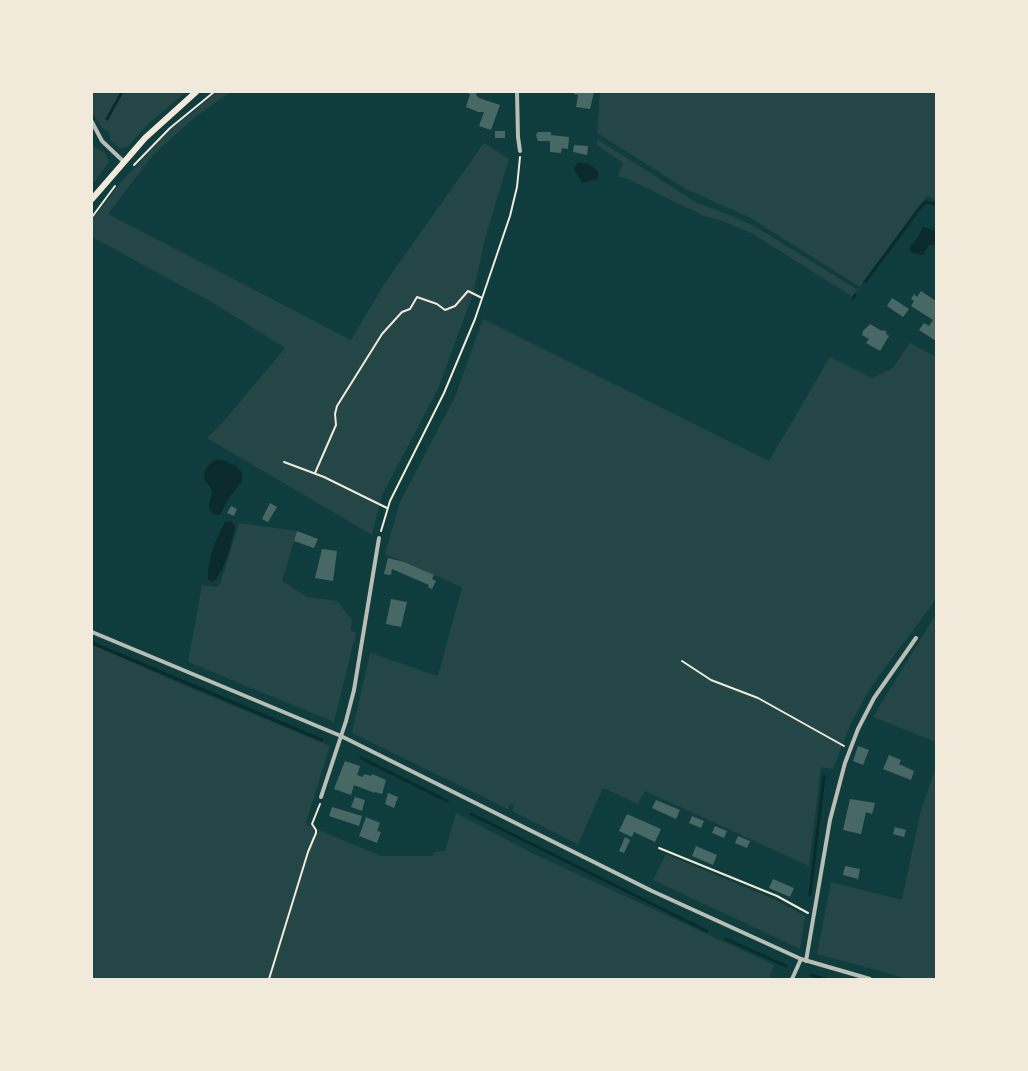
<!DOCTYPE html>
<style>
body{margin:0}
#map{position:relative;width:1028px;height:1071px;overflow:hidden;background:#0f3d3e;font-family:Inter,sans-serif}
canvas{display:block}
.frame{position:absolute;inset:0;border:93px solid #f1e9da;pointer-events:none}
</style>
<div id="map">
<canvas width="1028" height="1071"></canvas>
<div class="frame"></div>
</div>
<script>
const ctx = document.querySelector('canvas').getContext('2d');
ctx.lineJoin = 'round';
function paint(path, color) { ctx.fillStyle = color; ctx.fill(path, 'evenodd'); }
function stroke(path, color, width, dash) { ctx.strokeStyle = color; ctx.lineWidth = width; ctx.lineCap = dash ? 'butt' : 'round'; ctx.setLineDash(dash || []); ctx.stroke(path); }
const green = new Path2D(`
 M92 92H186L149 123 127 147 119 148 110 140 109 132 102 128 92 112Z
 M217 92H230L194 118 153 155 108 214 351 340 385 283 484 143 509 159 485 239 473 294 438 389 382 495 372 535 207 438 224 421 285 348 215 304 92 237V220L121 182 170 130Z
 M600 92H936V200L927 196 860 287 749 217 686 189 597 133Z
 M597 139 697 203 727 214 754 226 858 290 853 297 753 234 722 221 702 215 628 179 618 177 623 163 597 145Z
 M92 145 105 153 109 162 92 185Z
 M483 319 769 461 830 357 872 378 893 368 910 343 936 357V598C911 637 878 671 857 712 847 730 841 750 833 769L821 767 809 866 645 791 638 804 603 788 578 844 512 811 514 805 510 804 508 809 352 733 370 653 438 676 462 587 385 554 400 502 455 397Z
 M239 523 297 531 282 581 307 597 337 601 352 620 350 630 356 633 334 722 188 662 202 585 216 587 220 584Z
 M936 614V742L873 717Z
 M92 644 181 684 330 746 306 822 307 825 381 856H432L434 852 445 851 456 813 534 854 774 965 769 979H92Z
 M936 766V979H909L817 954 831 882 902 900 920 814Z
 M666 854 776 900 805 916 800 949 653 880Z`);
const water = new Path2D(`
 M577 163C585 162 594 166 599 173L597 179 582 183 574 169Z
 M924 227 936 231V245H929L923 255 912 253 909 249C913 241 920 238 922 228Z
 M220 459 236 466 242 473V481L227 501 220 515H215C201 504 216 499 211 489 210 485 205 482 204 478 205 467 209 461 220 459Z
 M231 521 235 526C232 541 225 574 212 582L208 579C207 560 216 539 225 522Z`);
const stream = new Path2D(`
 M107 119 122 92
 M865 282 922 205 926 202 936 204
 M853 298 855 295
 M92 643 322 740
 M361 758 447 801
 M471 814 707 931
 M810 895 824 776
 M726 939 786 966
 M811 975 825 979`);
const building = new Path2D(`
 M465 92H477L476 95 479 98 500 105 491 130 479 126 484 112H478L466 107 470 94Z
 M574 92H594L590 109 576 107 578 95 574 94Z
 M495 131H505V138H495Z
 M538 132H551V135L569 137 568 149 562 148 561 153 550 152V141H538L536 135Z
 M574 145 588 146 587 155 573 152Z
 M921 291 936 301V341L919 330 924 323 929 326 933 320 911 306 914 301 911 299 914 294 917 297Z
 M892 298 909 309 903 317 887 306Z
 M870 324 882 331 883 330 887 332 886 334 889 336 880 351 866 343 869 339 862 335 863 331Z
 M270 503 277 507 268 522 262 519Z
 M231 506 237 509 234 516 227 513Z
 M297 531 318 539 314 548 294 541Z
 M322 549 337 551 333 581 315 578Z
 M388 558 404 562 434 575 432 579 436 581 432 589 428 587 429 585 392 569 391 575 384 574Z
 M391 599 407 602 401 627 386 624Z
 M858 746 869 750 863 765 853 761Z
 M889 755 901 760 899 764 914 771 911 780 883 769Z
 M345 761 360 766 357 775 363 777 364 774 371 776 372 774 386 780 382 794 375 792V793L354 785 351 795 334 789Z
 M388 793 398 797 394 808 385 804Z
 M355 797 365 800 362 811 351 807Z
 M850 799 875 803 872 814 866 812 861 834 843 830Z
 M656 800 680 810 676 819 652 808Z
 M332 807 362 816 359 826 329 816Z
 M627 814 661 829 655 842 634 832 632 837 619 831Z
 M692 816 704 821 701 828 689 823Z
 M366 817 380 823 377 831 381 832 377 843 359 836Z
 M715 826 727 831 724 838 712 833Z
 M895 827 906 830 904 837 893 834Z
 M738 836 750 841 747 848 735 843Z
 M625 837 630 840 624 853 619 851Z
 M696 846 717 855 713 865 692 856Z
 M845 866 860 869 858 879 843 875Z
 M773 879 794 888 790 897 769 888Z`);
const path = new Path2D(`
 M134 165 170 128 214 92
 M92 217 115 186
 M284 462 324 477 387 508
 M315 473 336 425 335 414 337 406 382 334 402 312 410 309 417 297 437 304 445 310 455 306 468 291 482 298
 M381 531 390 501 444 393 475 319 510 216 517 187 520 157
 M682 661 711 680 758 698 844 746
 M659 848 777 896 808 913
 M269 979 308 852 316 833V830L312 824 320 804`);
const minor = new Path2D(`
 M517 92 518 137 520 151
 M92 122 102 141 123 161
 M92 632 341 736 652 891 801 959 870 979
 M321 797 346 721 354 690 379 538
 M806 961 830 820 845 763 858 729 874 698 916 638
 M792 979 801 959`);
const secondary = new Path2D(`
 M92 199 145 138 196 92`);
paint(green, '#244646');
paint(water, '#0a2a2b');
stroke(stream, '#0a2a2b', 3);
paint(building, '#486865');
stroke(path, '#f1e9da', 2);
stroke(minor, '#b8beb3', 4);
stroke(secondary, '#f1e9da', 6);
</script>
